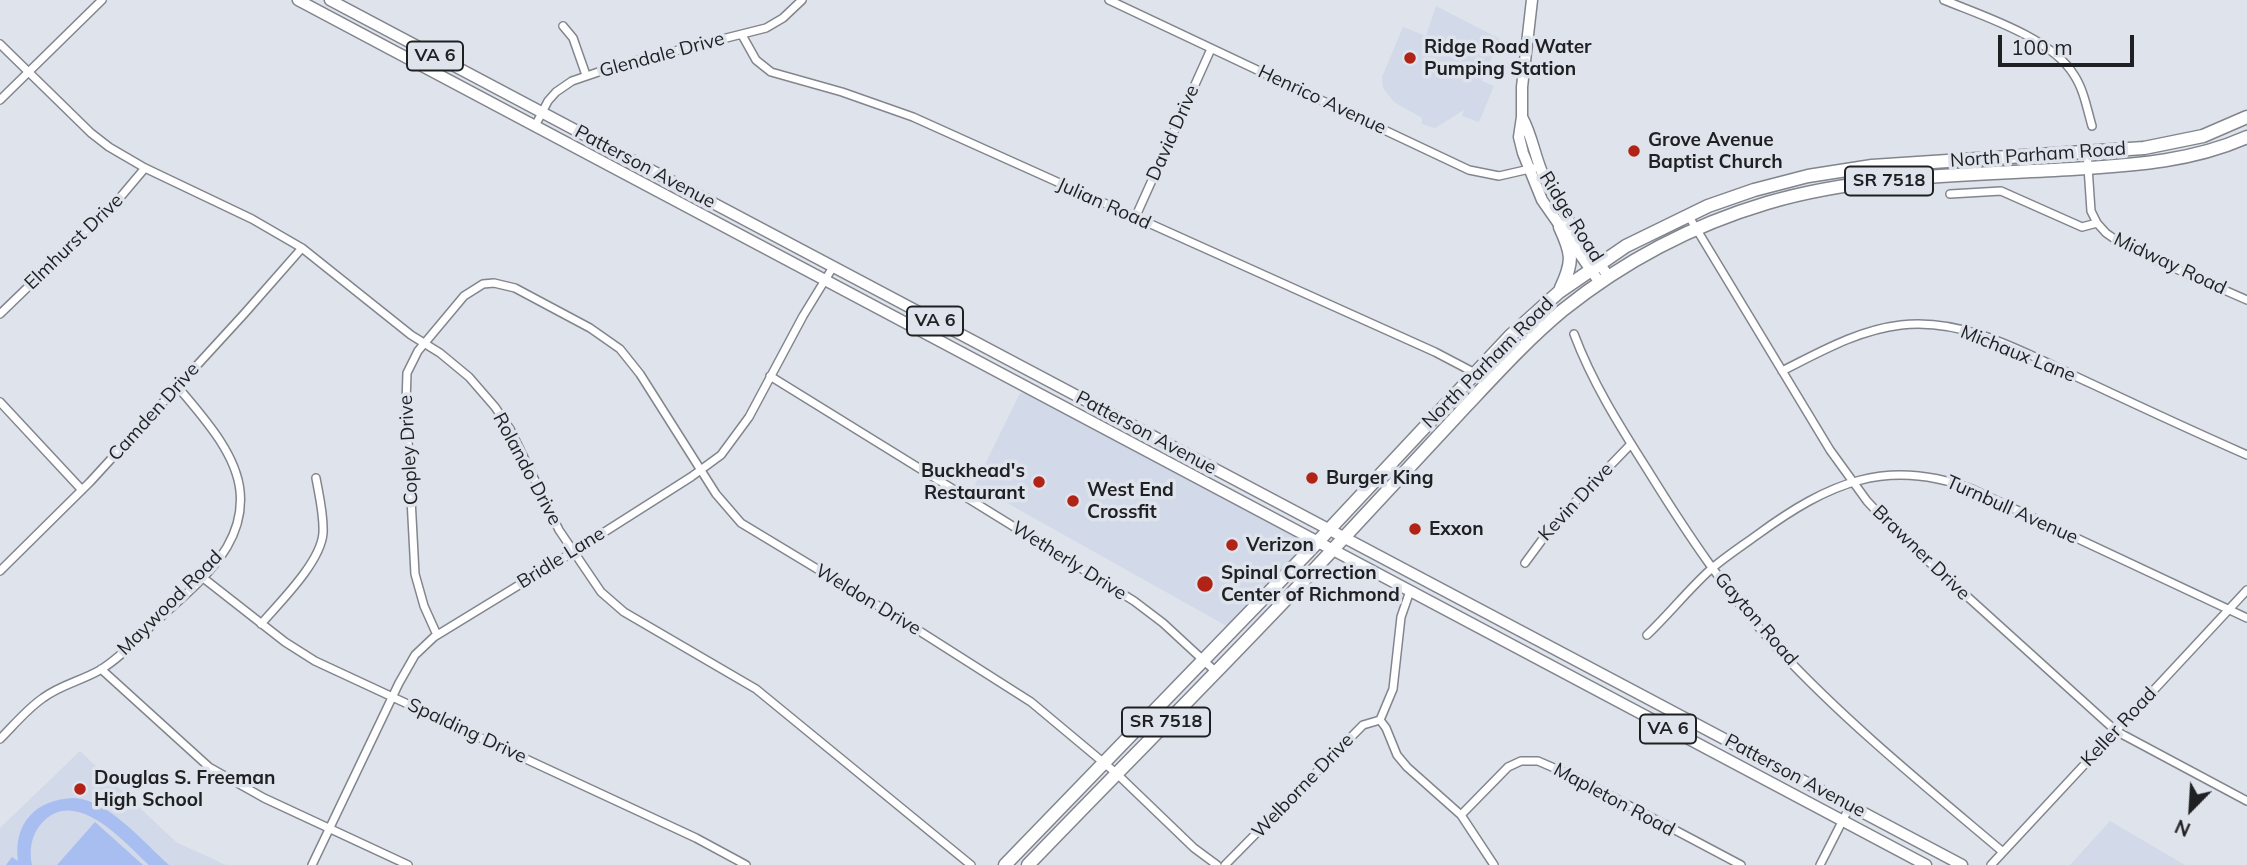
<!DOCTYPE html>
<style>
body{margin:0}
#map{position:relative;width:2247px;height:865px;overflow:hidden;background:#dfe3eb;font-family:Mulish,sans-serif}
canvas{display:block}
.north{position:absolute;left:2156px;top:774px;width:70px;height:70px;-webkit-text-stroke:5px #dfe3eb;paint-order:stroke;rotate:204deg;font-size:19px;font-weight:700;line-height:28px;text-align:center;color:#1e2023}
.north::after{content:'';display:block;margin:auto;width:24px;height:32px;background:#1e2023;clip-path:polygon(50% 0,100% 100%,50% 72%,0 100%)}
.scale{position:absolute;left:1998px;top:35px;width:136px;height:32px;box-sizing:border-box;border:4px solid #1e2023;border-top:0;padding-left:9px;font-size:21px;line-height:24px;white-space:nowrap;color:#1e2023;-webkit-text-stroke:5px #dfe3eb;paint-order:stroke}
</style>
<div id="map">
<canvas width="2247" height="865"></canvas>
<div class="north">N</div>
<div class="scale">100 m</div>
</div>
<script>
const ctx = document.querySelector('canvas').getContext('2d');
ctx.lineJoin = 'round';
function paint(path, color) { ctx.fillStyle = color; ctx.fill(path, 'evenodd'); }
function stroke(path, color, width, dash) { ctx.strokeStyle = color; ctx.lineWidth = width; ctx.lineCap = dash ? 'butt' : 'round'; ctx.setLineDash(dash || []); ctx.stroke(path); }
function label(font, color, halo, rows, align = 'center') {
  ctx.font = font + ' Mulish,sans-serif'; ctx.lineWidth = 7; ctx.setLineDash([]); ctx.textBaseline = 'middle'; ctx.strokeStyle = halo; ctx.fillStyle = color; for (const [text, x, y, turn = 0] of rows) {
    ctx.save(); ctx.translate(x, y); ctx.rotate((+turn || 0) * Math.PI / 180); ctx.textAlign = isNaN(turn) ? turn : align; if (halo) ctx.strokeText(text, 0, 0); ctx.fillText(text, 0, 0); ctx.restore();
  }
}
const built = new Path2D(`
 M1436 6 1500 39 1482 81 1494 86 1479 122 1462 116 1464 110 1435 128 1422 124V118L1394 102 1383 88 1382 77 1403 27 1426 36Z
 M1020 393 1047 395 1318 542 1232 629 975 485Z
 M80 751 176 842 226 865H0V828Z
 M2110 821 2185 865H2070Z`);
const green = new Path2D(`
 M74 798C109 800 143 842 169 865H149C125 843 75 784 41 824 31 836 29 850 32 865H6L12 857 18 861C13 823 36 799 74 798Z
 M95 822 143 865H57Z`);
const street = new Path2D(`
 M1109 0 1469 170 1499 176 1534 168
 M1944 0C1983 16 2052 38 2074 75 2084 90 2087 109 2092 126
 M563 26 573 38 586 75
 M742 35 756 60 771 72 842 92 913 117 1435 352 1475 373
 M0 44 91 133 109 147 145 168 252 219 302 248 411 335 440 353 469 377 495 407 510 429 559 530 601 592 624 612 756 689 971 865
 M0 100 102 0
 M535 126 548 101 556 92 572 81 619 65 766 28 783 18 802 0
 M2087 152 2091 211 2097 223 2106 233 2126 247 2247 300
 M1950 194 2001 191 2082 227 2097 223
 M1688 215 1830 450 1867 501 1897 533 2116 731 2247 801
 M1135 218 1211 49
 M0 314 118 200 145 168
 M1574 334C1592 382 1619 425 1647 469 1686 532 1727 594 1778 649 1847 723 1926 787 2003 852
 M1782 371C1820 352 1858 330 1901 325 1968 317 2032 357 2092 384 2143 408 2195 432 2247 455
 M770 376 1134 601 1163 623 1215 671
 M0 402 82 490
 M1525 563 1553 525 1631 444
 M0 571 90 482 244 314 302 248
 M202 577 285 642 315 661 696 838 746 865
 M261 624C280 602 321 562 323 533 324 515 319 495 316 478
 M437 635 424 606 415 574 406 404 407 373 418 351 464 296 483 284 494 283 515 288 590 328 620 349 640 374 716 494 741 523 910 625 1031 702 1116 773 1194 848 1217 865
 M1647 635C1669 614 1688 590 1710 570 1725 557 1742 546 1757 535 1828 483 1888 456 1974 490L2247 618
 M101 669 209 767 264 798 408 865
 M1380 720 1386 728 1397 755 1407 767 1461 815 1494 865
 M0 739C14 725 27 709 43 698 60 685 81 681 100 670 120 658 136 640 153 624 178 601 209 577 227 547 237 530 242 510 240 491 236 452 201 415 177 386
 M1461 815 1508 767 1521 761H1538L1575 777 1741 865
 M312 865 399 683 415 655 434 637 573 552 691 477 721 455 749 417 803 316 833 267
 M1225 865 1363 725 1380 720 1393 689 1401 617 1410 591
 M1820 865 1850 806
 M1991 865 2247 590`);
const secondary = new Path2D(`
 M1532 0 1522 87V117L1519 137 1523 153 1542 200 1600 283
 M1522 117C1533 137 1535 159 1545 179 1561 214 1587 246 1609 277`);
const primary = new Path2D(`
 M298 0 1926 865
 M330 0 1962 865`);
const highway = new Path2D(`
 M1560 227C1572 253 1574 261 1561 288
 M1005 865 1310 550 1510 336 1559 292 1626 246 1708 206 1754 190 1808 176 1872 166 2144 148 2203 136 2247 117
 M1028 865C1126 763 1228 662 1325 558 1372 507 1420 456 1467 405 1498 372 1528 339 1563 310 1624 261 1693 225 1767 203 1865 174 1971 175 2072 169 2132 165 2191 162 2247 137`);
const markers = [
 [1410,58,7,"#b12316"],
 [1634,151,7,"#b12316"],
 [1312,478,7,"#b12316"],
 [1039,482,7,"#b12316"],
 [1073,501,7,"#b12316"],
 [1415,529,7,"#b12316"],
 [1232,545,7,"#b12316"],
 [1205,584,9,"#b12316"],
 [80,789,7,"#b12316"]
];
const shields = [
 [435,56,56],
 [1889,181,88],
 [935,321,56],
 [1166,722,88],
 [1668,729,56]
];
const shieldNames = [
 ["VA 6",435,56],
 ["SR 7518",1889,181],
 ["VA 6",935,321],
 ["SR 7518",1166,722],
 ["VA 6",1668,729]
];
const poiNames = [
 ["Ridge Road Water",1424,47],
 ["Pumping Station",1424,69],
 ["Grove Avenue",1648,140],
 ["Baptist Church",1648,162],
 ["Buckhead's",1025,471,"right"],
 ["Restaurant",1025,493,"right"],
 ["Burger King",1326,478],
 ["West End",1087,490],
 ["Crossfit",1087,512],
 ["Exxon",1429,529],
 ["Verizon",1246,545],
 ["Spinal Correction",1221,573],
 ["Center of Richmond",1221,595],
 ["Douglas S. Freeman",94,778],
 ["High School",94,800]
];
const streetNames = [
 ["Glendale Drive",662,55,-15],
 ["Henrico Avenue",1322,100,25],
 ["David Drive",1173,133,-66],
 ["North Parham Road",2038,155,-4],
 ["Patterson Avenue",645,167,28],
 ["Julian Road",1104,204,24],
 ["Ridge Road",1571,217,58],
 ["Elmhurst Drive",74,242,-44],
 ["Midway Road",2170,264,25],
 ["Michaux Lane",2018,354,22],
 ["North Parham Road",1488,363,-45],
 ["Camden Drive",154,412,-48],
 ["Patterson Avenue",1146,433,28],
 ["Copley Drive",409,450,-93],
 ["Rolando Drive",527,469,62],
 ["Kevin Drive",1576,502,-47],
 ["Turnbull Avenue",2012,510,24],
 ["Brawner Drive",1921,553,44],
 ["Bridle Lane",561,558,-32],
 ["Wetherly Drive",1069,561,32],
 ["Weldon Drive",868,600,31],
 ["Maywood Road",170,603,-45],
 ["Gayton Road",1756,619,49],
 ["Keller Road",2119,727,-47],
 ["Spalding Drive",467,731,25],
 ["Patterson Avenue",1795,776,28],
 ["Welborne Drive",1303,786,-46],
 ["Mapleton Road",1614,800,28]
];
paint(built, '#d2d9e8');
paint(green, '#a8bef1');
stroke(street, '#82858d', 10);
stroke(secondary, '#82858d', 13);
stroke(primary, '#82858d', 13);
stroke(highway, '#82858d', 15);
stroke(street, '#fff', 7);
stroke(secondary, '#fff', 10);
stroke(primary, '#fff', 10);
stroke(highway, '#fff', 12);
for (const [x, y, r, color] of markers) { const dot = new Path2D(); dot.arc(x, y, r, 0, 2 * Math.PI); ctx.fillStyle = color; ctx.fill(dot); stroke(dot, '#dfe3eb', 2.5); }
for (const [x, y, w] of shields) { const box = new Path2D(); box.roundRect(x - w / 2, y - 14.5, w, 29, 5); ctx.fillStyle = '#dfe3eb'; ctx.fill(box); stroke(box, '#1e2023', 2); }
label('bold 18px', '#1e2023', null, shieldNames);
label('bold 19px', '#1e2023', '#dfe3eb', poiNames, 'left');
label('19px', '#1e2023', '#dfe3eb', streetNames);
</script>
